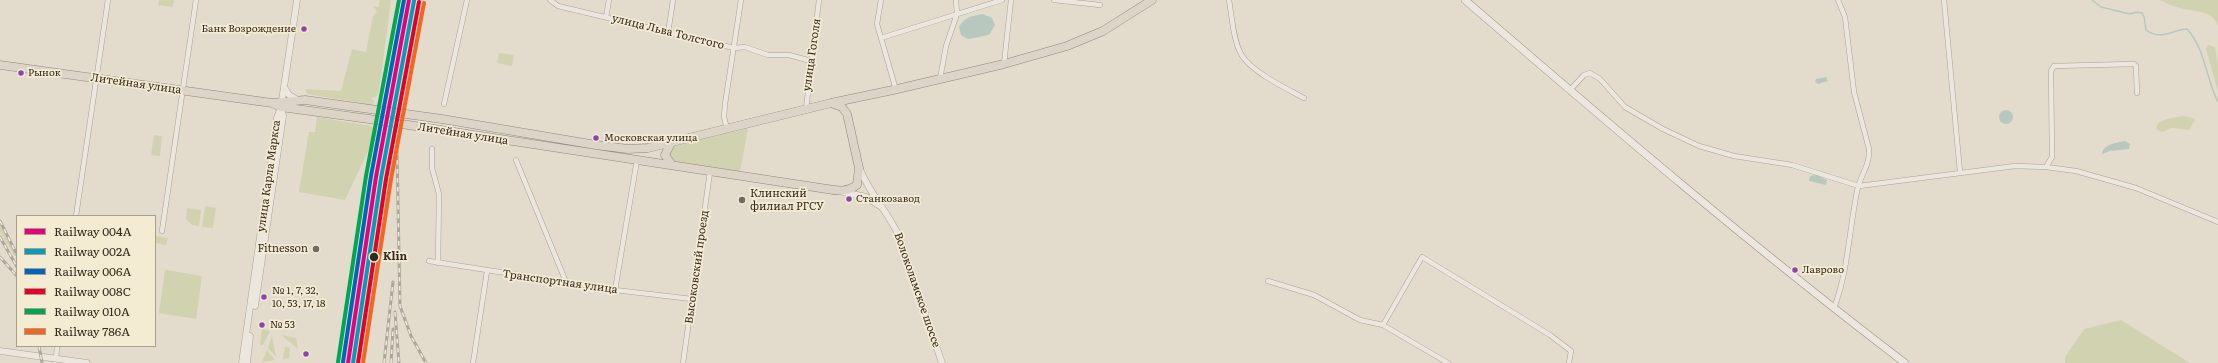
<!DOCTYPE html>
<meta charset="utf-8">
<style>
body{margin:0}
#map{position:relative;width:2218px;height:363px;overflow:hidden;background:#e3dccd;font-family:Literata,serif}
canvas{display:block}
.legend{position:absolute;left:16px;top:215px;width:140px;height:132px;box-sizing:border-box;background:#f4ebd3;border:1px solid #a89e8b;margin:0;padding:5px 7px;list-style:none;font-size:12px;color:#362a1f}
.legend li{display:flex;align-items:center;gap:8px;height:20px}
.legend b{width:20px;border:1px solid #a89e8b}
</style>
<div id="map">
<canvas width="2218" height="363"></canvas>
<ul class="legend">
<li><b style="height:5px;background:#e5007d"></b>Railway 004А</li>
<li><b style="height:5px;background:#059cbc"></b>Railway 002А</li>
<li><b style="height:5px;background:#0065bd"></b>Railway 006А</li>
<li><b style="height:5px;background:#e4002b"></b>Railway 008С</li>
<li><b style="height:5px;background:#00a651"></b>Railway 010А</li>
<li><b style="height:5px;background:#f26522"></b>Railway 786А</li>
</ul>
</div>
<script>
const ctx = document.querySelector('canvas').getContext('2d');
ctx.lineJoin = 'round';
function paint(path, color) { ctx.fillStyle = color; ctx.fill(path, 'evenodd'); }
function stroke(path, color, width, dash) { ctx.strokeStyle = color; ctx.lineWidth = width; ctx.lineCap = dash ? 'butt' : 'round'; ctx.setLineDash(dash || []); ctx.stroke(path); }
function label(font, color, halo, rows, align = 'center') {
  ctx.font = font + ' Literata,serif'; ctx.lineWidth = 3.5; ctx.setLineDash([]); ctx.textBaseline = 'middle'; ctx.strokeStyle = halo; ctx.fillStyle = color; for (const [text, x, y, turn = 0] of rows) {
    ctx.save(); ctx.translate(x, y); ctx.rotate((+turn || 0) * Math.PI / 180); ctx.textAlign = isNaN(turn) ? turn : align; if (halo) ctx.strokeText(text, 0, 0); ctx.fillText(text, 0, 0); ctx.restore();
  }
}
const green = new Path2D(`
 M159 0H174L173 7 158 5Z
 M380 0H391L379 91 376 97 371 98 374 101 373 105 307 94 306 89 341 91 352 49 366 52 373 16 377 12 373 6 379 7Z
 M2159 0H2218V26C2213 9 2190 12 2177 7 2171 6 2165 2 2159 0Z
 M2208 45 2215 47 2218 63V91L2206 49Z
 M499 53 514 55 512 66 497 63Z
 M2183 116 2193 118 2195 120 2189 130 2172 128 2162 132 2156 129 2158 123 2167 119Z
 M317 117 371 126 382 133 379 139 372 143 345 200 299 192 309 132H315Z
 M748 128 740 172 675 162 669 154 672 147Z
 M154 135 162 136 160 156 151 155Z
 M205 206 216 208 213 228 202 227Z
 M187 208 201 210 199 226 192 225 186 219Z
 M0 225 14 251 15 257 0 232Z
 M155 236 168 238 166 245 155 243Z
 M155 268 202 276 196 319 159 313 165 270Z
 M2121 320 2190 363H2065V357L2084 329Z
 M262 329 270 331 263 345H260Z
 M272 335 276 357 268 348Z
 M281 335 296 338 298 349Z
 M285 346 290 349 289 358 283 359Z
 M267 350 275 360 262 362Z`);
const water = new Path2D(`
 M983 14 992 18 995 25 989 35 968 39 961 35 959 27C964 17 972 16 983 14Z
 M1826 77 1828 81 1818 84 1815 82 1816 79Z
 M1999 117a7 7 0 1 1 14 0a7 7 0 1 1-14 0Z
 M2125 141 2130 144 2129 149 2110 151 2102 154C2103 144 2116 143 2125 141Z
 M1817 175 1827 180 1826 185 1809 181 1810 176Z`);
const stream = new Path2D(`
 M2092 0 2101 7 2130 14 2137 12 2142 13 2144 17 2146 30C2161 41 2171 30 2187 29 2205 48 2206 79 2218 102`);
const minor = new Path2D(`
 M550 0 558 6 734 48 745 47 768 55H789L811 61
 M881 0 877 24 896 90
 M1054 0 1100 5
 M1229 0C1232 17 1233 39 1241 54 1250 71 1287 89 1304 98
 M1944 0 1960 172
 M606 17 609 0
 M668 33 673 0
 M881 38 1002 0
 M1004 64 1011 0
 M940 79 946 46 957 14 956 0
 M1570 90 1584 75 1590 73 1600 79 1625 107 1663 129 1699 146 1734 156 1792 165 1859 186 2015 166 2046 167 2076 171 2136 188 2218 222
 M444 104 467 0
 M806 109 819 0
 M727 129 724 117 725 104 741 0
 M432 149V168L439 194 438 263
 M516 160 566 282
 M2046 167 2052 157 2051 71 2054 66 2134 64 2136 66 2137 93
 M76 216 108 0
 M162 231 196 0
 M429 261 615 290 692 299
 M1268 281 1314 295 1360 320 1383 325 1422 257 1550 335 1571 351 1569 363
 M615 290 637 160
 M1834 308C1849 269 1849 227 1858 187 1862 173 1870 164 1869 149L1854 92 1845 17 1838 0
 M1383 325 1448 363
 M56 359 57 346
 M473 363 487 271
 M683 363 710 172`);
const tertiary = new Path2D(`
 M284 87 289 95 298 100
 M860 169C869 193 888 212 899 236L942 363
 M843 192 866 197 880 206
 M255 306 283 116 281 107
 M0 351 87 363
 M242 363 277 118 281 107 297 0
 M247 363 250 336`);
const secondary = new Path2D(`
 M1465 0C1609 124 1754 248 1905 363`);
const trunk = new Path2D(`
 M0 65 272 103 281 107 369 119 827 189C839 191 847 192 857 185L859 168 847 114 842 107 831 103
 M272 103 305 100 442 119 596 145 628 149 648 148 831 103 893 90 1004 64 1067 46 1103 31 1152 0
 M672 165 665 155 672 141`);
const rail = new Path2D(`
 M397 151 400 306 411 336 426 363
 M0 221 17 255
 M0 237 17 267
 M0 257 17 276
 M395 312 399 363
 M39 346 42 363
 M384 363 393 282
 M391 363 393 329`);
const rail1 = new Path2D(`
 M348 363 376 177 409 0`);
const rail2 = new Path2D(`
 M353 363 381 178 414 1`);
const rail3 = new Path2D(`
 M343 362 371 176 404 0`);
const rail4 = new Path2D(`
 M358 363 386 179 419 2`);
const rail5 = new Path2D(`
 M338 362 366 176 399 0`);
const rail6 = new Path2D(`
 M363 363 391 179 424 3`);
const markers = [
 [304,29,3.5,"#8e44ad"],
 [21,73,3.5,"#8e44ad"],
 [596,138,3.5,"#8e44ad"],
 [849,199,3.5,"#8e44ad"],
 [742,200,4,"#73685c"],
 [316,249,4,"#73685c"],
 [374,257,5,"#362a1f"],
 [1795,270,3.5,"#8e44ad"],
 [264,297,3.5,"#8e44ad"],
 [262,325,3.5,"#8e44ad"],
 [306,354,3.5,"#8e44ad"]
];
const busNames = [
 ["Банк Возрождение",296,29,"right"],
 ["Рынок",28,73],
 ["Московская улица",604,138],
 ["Станкозавод",856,199],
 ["Лаврово",1802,270],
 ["№ 1, 7, 32,",272,291],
 ["10, 53, 17, 18",272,304],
 ["№ 53",270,325]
];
const streetNames = [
 ["улица Льва Толстого",668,32,14],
 ["улица Гоголя",812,55,-82],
 ["Литейная улица",136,84,8],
 ["Литейная улица",463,134,9],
 ["улица Карла Маркса",269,176,-82],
 ["Высоковский проезд",697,267,-82],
 ["Транспортная улица",560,282,8],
 ["Волоколамское шоссе",917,290,71]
];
const poiNames = [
 ["Клинский",750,194],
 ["филиал РГСУ",750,207],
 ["Fitnesson",308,249,"right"]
];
const stopNames = [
 ["Klin",383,257]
];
paint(green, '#d1d2b0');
paint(water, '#b8c8be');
stroke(stream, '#b8c8be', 1.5);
stroke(minor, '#a8a196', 5.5);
stroke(tertiary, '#a8a196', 7);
stroke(secondary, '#989186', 8);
stroke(trunk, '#8e877d', 9);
stroke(minor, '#ece7de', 4.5);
stroke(tertiary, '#ece7de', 6);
stroke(secondary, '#ece7de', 7);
stroke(trunk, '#dcd5c7', 8);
stroke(rail, '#aba69e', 3);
stroke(rail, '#f4ebd3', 1.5, [4.5]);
stroke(rail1, '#e5007d', 4);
stroke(rail2, '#059cbc', 4);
stroke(rail3, '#0065bd', 4);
stroke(rail4, '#e4002b', 4);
stroke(rail5, '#00a651', 4);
stroke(rail6, '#f26522', 4);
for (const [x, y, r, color] of markers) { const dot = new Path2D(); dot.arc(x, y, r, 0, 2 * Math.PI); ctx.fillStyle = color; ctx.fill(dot); stroke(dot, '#f4ebd3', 1.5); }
label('10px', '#362a1f', '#f4ebd3', busNames, 'left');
label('11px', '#362a1f', '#f4ebd3', streetNames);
label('11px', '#362a1f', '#f4ebd3', poiNames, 'left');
label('bold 11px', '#362a1f', '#f4ebd3', stopNames, 'left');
</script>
